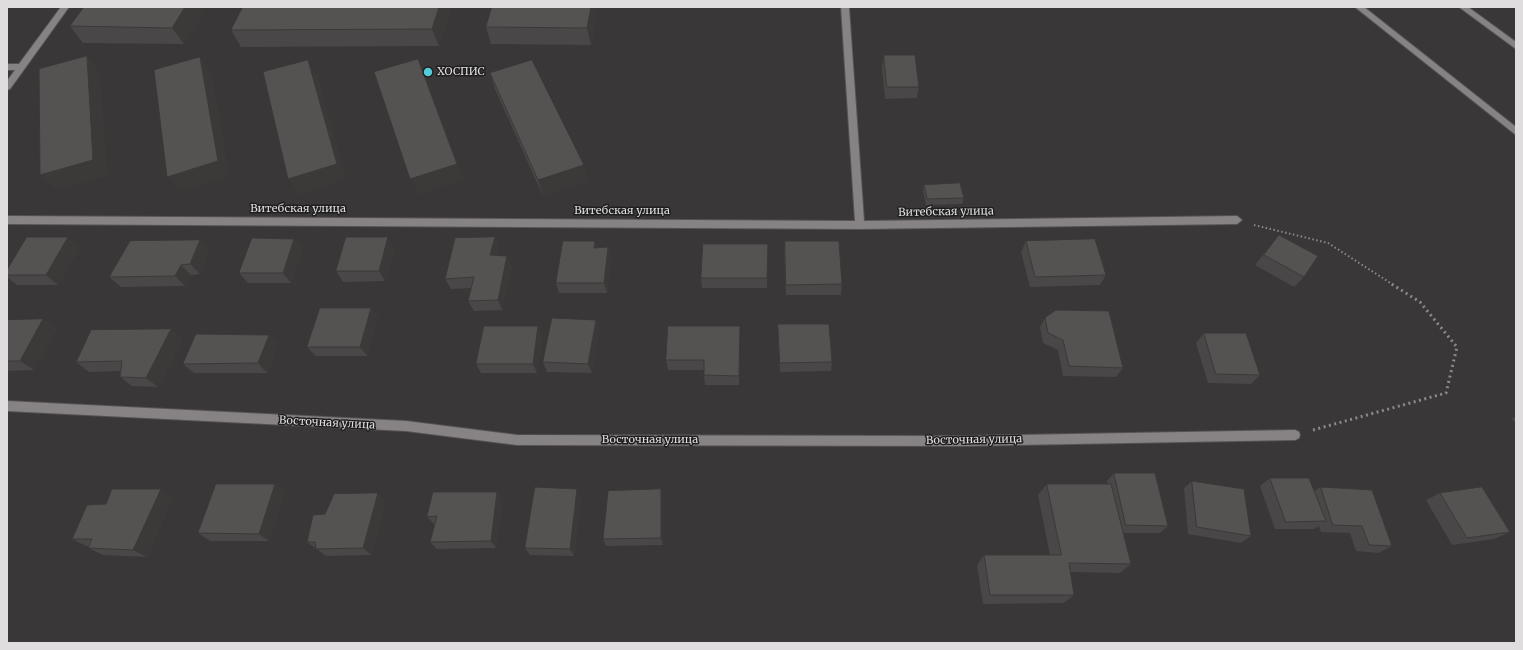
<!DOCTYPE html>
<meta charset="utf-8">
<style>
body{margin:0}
#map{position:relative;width:1523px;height:650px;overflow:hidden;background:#3a3738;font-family:Merriweather,serif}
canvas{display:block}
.frame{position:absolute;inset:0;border:8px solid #dfddde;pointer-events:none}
</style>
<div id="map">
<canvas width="1523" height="650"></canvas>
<div class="frame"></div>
</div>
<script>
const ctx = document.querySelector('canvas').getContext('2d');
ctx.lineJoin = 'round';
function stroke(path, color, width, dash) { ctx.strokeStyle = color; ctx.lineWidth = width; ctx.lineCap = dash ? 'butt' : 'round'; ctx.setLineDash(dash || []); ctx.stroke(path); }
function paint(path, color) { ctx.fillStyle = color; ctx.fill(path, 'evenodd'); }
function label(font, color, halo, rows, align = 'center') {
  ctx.font = font + ' Merriweather,serif'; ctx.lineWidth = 3; ctx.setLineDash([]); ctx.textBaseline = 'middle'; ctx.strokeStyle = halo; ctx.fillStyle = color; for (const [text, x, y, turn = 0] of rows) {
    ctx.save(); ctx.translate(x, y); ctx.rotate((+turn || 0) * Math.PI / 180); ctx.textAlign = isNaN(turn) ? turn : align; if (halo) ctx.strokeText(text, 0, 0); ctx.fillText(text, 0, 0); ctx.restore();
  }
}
const pathFar1 = new Path2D(`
 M1254 225 1328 243 1392 284`);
const path = new Path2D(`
 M1313 430 1446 393 1457 347 1420 302 1390 283`);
const minor = new Path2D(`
 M61 7H69L10 89 7 90V81L15 70H7V64H19Z
 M841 7H849L864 221 1237 216 1242 220 1237 224 860 229 7 224V216L855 221Z
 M1355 7H1364L1516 127V135Z
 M1459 7H1468L1516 42V49Z
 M7 401 406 421 517 435 962 436 1295 430 1299 432 1300 435 1299 438 1295 440 962 446 517 445 406 431 7 411Z`);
const wall = new Path2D(`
 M243 7H451L439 46 241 47 231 30Z
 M492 7H594L596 17 591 45 491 44 486 27Z
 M203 13 184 44 83 43 70 26Z
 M884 55 919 87 917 98 885 99 882 67Z
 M490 73 588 181 543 196 495 89Z
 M924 185 964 198 962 204 926 205 923 191Z
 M1279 235 1304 277 1294 287 1255 265Z
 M495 237 499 248 497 256 512 267 502 310 474 311 468 301 472 288 451 289 445 279Z
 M294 239 302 250 291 283H248L239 273Z
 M200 240 209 250 200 274 191 275 185 286 121 287 109 277Z
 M595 241 597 248 608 247 611 258 607 293H559L556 283Z
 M785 241 842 284 841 295H786L784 252Z
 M1026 241 1106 275 1100 285 1030 287 1021 252Z
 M768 244 767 288H702L701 278Z
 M395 247 385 281 343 282 336 271Z
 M80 248 58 285H17L7 277V270Z
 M371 308 378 318 367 356H316L307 347Z
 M1045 318 1123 368 1116 377 1063 376 1058 350 1043 343 1040 327Z
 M43 319 56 329 34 370 7 371V320Z
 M596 320 599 329 592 373 547 372 543 362Z
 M778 324 832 362 831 371 780 372 778 334Z
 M538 326 542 336 537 373H481L476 364Z
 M171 329 182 339 158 387 132 386 120 377 121 371 89 372 76 362Z
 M1204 333 1260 375 1251 384 1208 383 1196 343Z
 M269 335 278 344 267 373H194L183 364Z
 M740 336 739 385H705L704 375V370H668L666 360Z
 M1516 416V423L1512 419Z
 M1114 473 1168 526 1160 533H1123L1131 564 1120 573 1070 572 1074 595 1064 603 983 604 977 565 984 555H1050L1038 495 1047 484H1108L1107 481Z
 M1270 478 1314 491 1321 487 1392 546 1378 553 1356 551 1350 533 1321 532 1319 526 1314 529H1275L1260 486Z
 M1192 481 1251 536 1241 543 1188 534 1184 488Z
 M275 484 285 491 269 541H210L198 533Z
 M577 489 581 497 574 556 530 555 525 548Z
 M497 492 503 500 496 548 437 549 430 542 435 524H434L427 517Z
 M1440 493 1510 532 1494 539 1452 545 1426 500Z
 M173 497 147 557 103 555 88 548 89 546H86L72 539 106 504Z
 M663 497V545L606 546 603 539Z
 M386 500 371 555 326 556 307 542 325 514Z`);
const shadedWall = new Path2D(`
 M185 7H199L203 13 184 44 172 28Z
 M439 7H451L439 46 432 29Z
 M591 7H594L596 17 591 45 587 28Z
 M87 56 100 73 108 176 57 191 40 175Z
 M200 57 212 74 230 177 180 192 167 177Z
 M418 59 425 76 464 180 418 195 410 179Z
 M308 60 318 76 347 180 299 195 288 179Z
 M584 165 588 181 543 196 538 180Z
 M68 237 80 248 58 285 46 275Z
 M388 237 395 247 385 281 379 271Z
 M495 237 499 248 495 266 490 255Z
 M294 239 302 250 291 283 283 273Z
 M200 240 209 250 200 274 190 264Z
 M595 241 598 252 594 248Z
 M608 247 611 258 607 293 604 283Z
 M507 256 512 267 502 310 498 300Z
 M181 265 191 275 185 286 175 276Z
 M371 308 378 318 367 356 360 347Z
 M43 319 56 329 34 370 20 361Z
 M596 320 599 329 592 373 588 364Z
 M538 326 542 336 537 373 533 364Z
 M171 329 182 339 158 387 146 378Z
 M269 335 278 344 267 373 258 363Z
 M275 484 285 491 269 541 259 534Z
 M161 489 173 497 147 557 133 550Z
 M577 489 581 497 574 556 570 549Z
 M661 489 663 497V545L661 538Z
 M497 492 503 500 496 548 491 541Z
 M378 493 386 500 371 555 363 548Z`);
const building = new Path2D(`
 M84 7H185L172 28 70 26Z
 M243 7H439L432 29 231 30Z
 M492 7H591L587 28 486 27Z
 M884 55H915L919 87H887Z
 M87 56 93 160 40 175 39 69Z
 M200 57 218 161 167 177 154 70Z
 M418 59 457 164 410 179 374 72Z
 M308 60 337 164 288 179 263 72Z
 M532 60 584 165 538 180 490 73Z
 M960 183 964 198 927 199 924 185Z
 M1279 235 1318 256 1304 277 1264 255Z
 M27 237H68L46 275H7V270Z
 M346 237H388L379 271H336Z
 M495 237 490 255 507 256 498 300 468 301 474 277 445 279 455 238Z
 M252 238 294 239 283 273H239Z
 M1095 239 1106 275 1035 277 1026 241Z
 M200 240 190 264 181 265 175 276 109 277 130 241Z
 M563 241H595L594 248 608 247 604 283H556Z
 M785 241H839L842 284 786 285Z
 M703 244H768L767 278H701Z
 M320 308H371L360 347H307Z
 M1056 310 1109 311 1123 368 1069 366 1063 340 1048 333 1045 318Z
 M552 318 596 320 588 364 543 362Z
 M43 319 20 361H7V320Z
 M778 324H829L832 362 780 363Z
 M484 326H538L533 364H476Z
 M668 326H740L739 376 704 375V360H666Z
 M171 329 146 378 120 377 122 361 76 362 91 330Z
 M1204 333H1246L1260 375 1216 374Z
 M196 334 269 335 258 363 183 364Z
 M1114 473H1155L1168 526 1126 525Z
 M1270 478H1309L1326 521 1286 522Z
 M1192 481 1244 489 1251 536 1197 527Z
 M216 484H275L259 534 198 533Z
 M1047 484H1111L1131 564 1069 563 1074 595H990L984 555H1061Z
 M535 487 577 489 570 549 525 548Z
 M1321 487 1372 490 1392 546 1369 545 1362 526 1333 525Z
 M1482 487 1510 532 1467 538 1440 493Z
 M112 489H161L133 550 88 548 92 539H72L87 505 106 504Z
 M661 489V538L603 539 608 491Z
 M433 492H497L491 541 430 542 437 516 427 517Z
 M378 493 363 548 316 549 315 542H307L313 515 325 514 334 494Z`);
const markers = [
 [428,72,5,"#52cbda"]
];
const poiNames = [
 ["ХОСПИС",437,72]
];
const streetNames = [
 ["Витебская улица",298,209],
 ["Витебская улица",622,211],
 ["Витебская улица",946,212,-1],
 ["Восточная улица",327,423,3],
 ["Восточная улица",650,440],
 ["Восточная улица",974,440,-1]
];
stroke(minor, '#565354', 2);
stroke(pathFar1, '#8b898a', 2, [1.5, 2.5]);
stroke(path, '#8b898a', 3, [2, 3.5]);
paint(minor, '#878384');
paint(wall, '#494747');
paint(shadedWall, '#3c3939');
paint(building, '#555252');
stroke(building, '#3c3939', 1);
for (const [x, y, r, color] of markers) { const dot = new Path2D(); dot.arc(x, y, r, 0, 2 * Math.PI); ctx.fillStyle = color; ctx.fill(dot); stroke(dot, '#201f1f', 1.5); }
label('11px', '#dfddde', '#201f1f', poiNames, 'left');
label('11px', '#dfddde', '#201f1f', streetNames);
</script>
